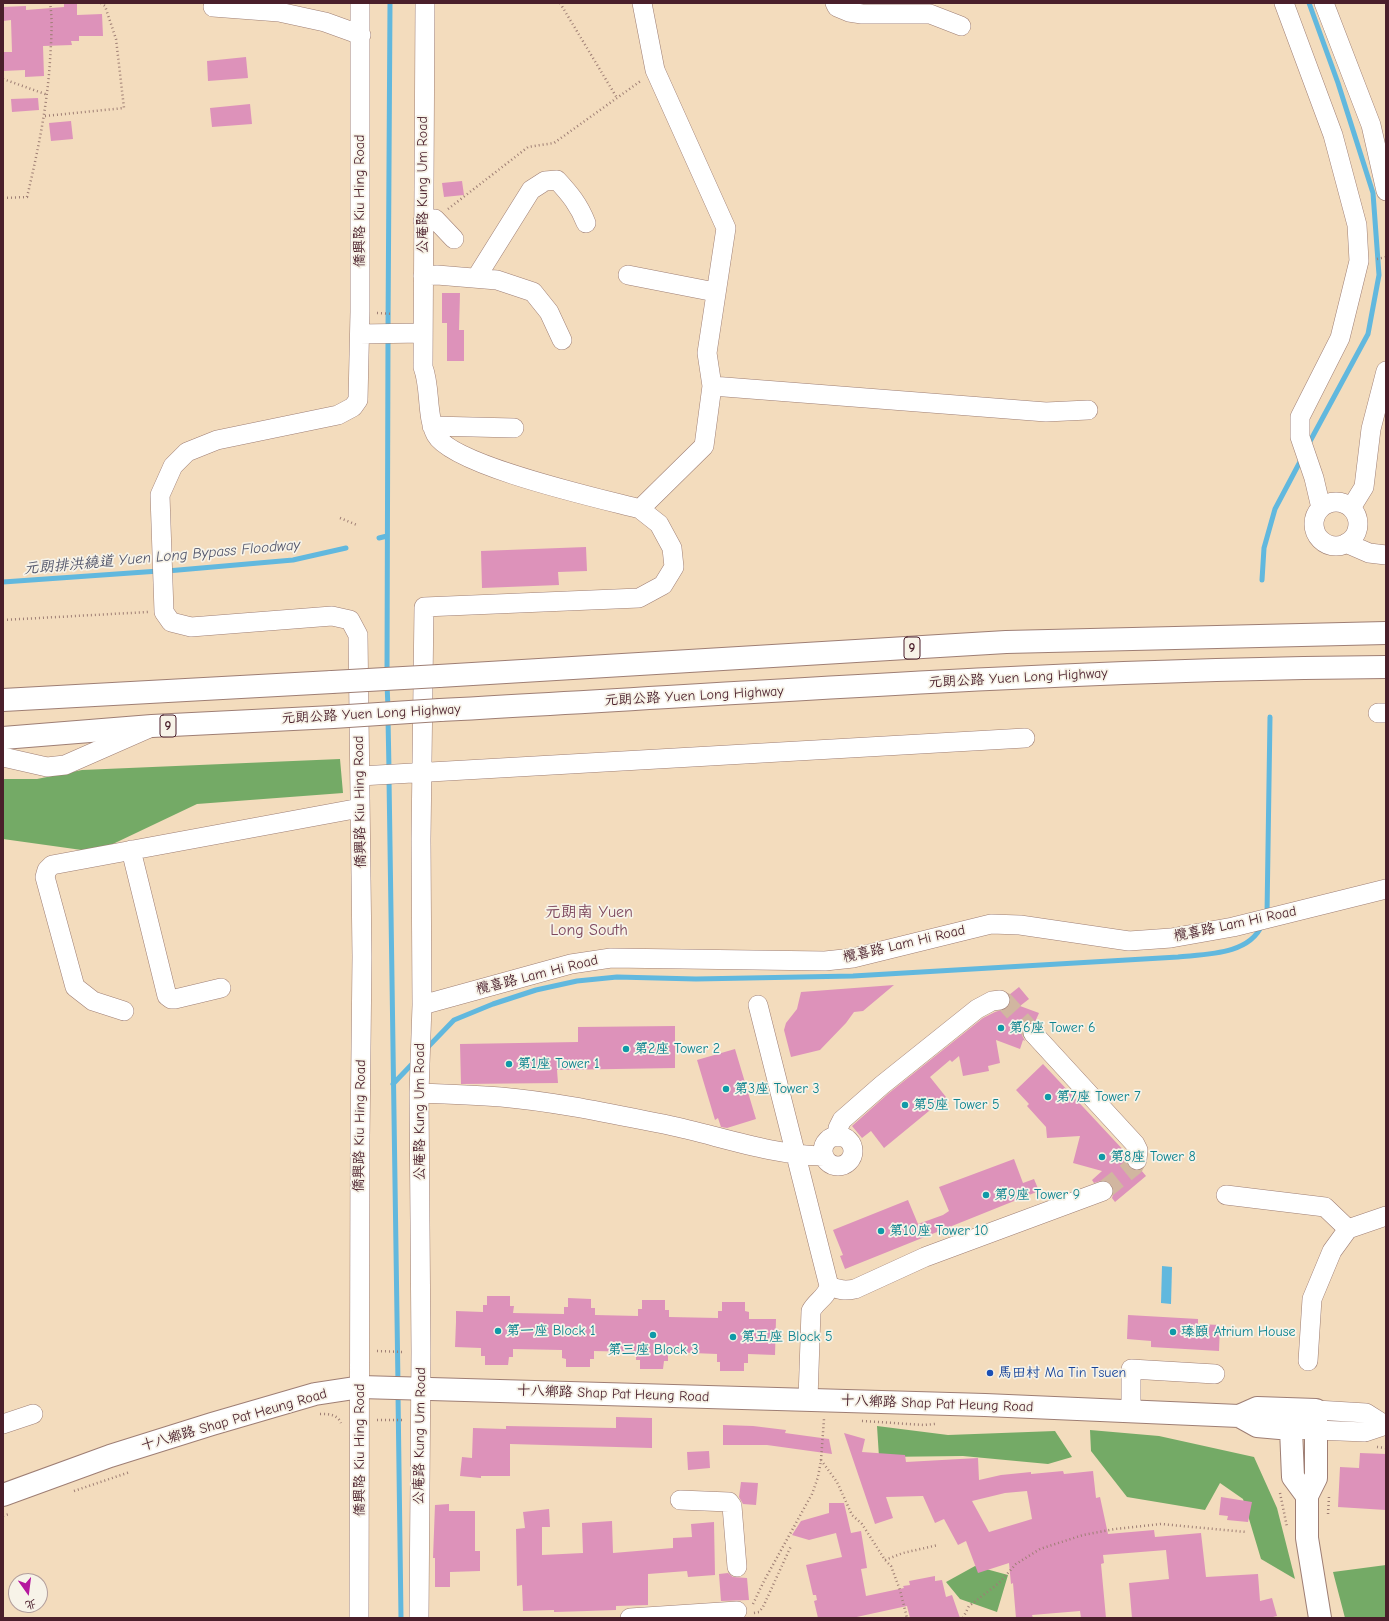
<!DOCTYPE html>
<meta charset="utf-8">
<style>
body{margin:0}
#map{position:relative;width:1389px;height:1621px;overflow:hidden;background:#f3dcbd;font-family:"Comic Neue","LXGW WenKai TC",sans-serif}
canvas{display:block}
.frame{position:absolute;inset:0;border:4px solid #4a1f2b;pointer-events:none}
.north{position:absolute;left:8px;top:1573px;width:40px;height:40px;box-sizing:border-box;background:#f7f3e8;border:1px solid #b29e9c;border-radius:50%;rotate:166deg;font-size:11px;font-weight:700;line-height:16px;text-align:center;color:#4a1f2b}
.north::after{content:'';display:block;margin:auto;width:14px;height:18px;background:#b5179e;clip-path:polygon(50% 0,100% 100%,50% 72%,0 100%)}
</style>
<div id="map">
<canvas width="1389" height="1621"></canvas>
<div class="frame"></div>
<div class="north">北</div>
</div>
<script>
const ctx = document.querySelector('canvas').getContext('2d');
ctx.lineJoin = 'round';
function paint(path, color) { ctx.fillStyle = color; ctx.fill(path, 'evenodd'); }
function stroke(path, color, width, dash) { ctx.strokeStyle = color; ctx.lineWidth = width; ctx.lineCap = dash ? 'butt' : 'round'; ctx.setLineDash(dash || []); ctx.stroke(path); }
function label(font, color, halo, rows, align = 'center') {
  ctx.font = font + ' "Comic Neue","LXGW WenKai TC",sans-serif'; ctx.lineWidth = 3.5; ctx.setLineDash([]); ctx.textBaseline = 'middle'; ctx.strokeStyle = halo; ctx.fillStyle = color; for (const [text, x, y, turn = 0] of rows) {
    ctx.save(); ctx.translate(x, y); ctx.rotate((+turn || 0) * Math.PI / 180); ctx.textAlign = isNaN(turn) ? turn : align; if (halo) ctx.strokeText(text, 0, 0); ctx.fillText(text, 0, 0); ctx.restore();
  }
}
const forest = new Path2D(`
 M340 759 343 793 197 804 96 852 3 839V779H37L82 770Z
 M877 1426 948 1435 1055 1431 1072 1457 1048 1464 963 1456 879 1457Z
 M1090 1430 1159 1436 1254 1457 1277 1508 1295 1579 1261 1559 1243 1499 1220 1483 1205 1510 1127 1497 1091 1451Z
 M1386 1565V1618H1345L1333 1572Z
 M975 1566 1008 1575 997 1612 960 1599 946 1582Z`);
const water = new Path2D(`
 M1162 1266 1172 1267 1171 1304 1161 1303Z`);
const stream = new Path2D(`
 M388 330 390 3
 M1308 445 1368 334 1379 275 1373 193 1338 83 1309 3
 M379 538 387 536
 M167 571 293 560 346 548
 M1262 580 1264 548 1275 509 1302 458
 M3 582 159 571
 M387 674 388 338
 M387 684 388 708
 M388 718 389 770
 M389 778 398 1384
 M1267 914 1270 717
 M426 1049 454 1020 493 1004 536 990 577 981 617 977 696 979 853 976 1178 957C1206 954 1249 955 1262 925
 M393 1084 414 1062
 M398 1394 401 1618`);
const building = new Path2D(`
 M64 3H77V15L102 14 103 36H79V41H71L72 45 43 46 44 76 25 77V70L3 71V52H12L11 20 3 21V7L26 6V10L64 7Z
 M246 57 248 78 208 81 207 61Z
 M38 98 39 110 12 112 11 99Z
 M250 104 252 124 212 127 210 108Z
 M71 121 73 139 51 141 49 123Z
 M462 181 464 195 444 197 442 183Z
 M442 293H460L459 330H464V361H447V323H442Z
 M586 547 587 571 558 572 559 585 482 588 481 551Z
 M894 985 863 1011 854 1012 846 1023 820 1050 791 1057 784 1030 786 1023 797 1009 801 992Z
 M1019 987 1029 999 1020 1006 1039 1013 1035 1022 1026 1025 1023 1029 1022 1035 1025 1041 1023 1040 1020 1049 996 1040 1000 1063 988 1066 989 1071 963 1076 959 1056 952 1062 950 1060 930 1077 946 1097 884 1148 871 1131 862 1138 852 1126 889 1093 983 1018 995 1012 1007 1008 1010 1004 1009 995Z
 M675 1026V1068L557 1070 558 1083 461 1084 460 1044 578 1042V1027Z
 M735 1049 756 1119 727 1128 721 1127 718 1118 715 1120 697 1060Z
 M1043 1064 1127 1154V1164L1130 1169 1136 1171 1141 1170 1146 1176 1115 1202 1112 1198 1114 1192 1110 1183 1104 1180 1094 1183 1092 1180 1102 1171 1073 1163 1080 1136 1047 1138 1046 1127 1027 1106 1029 1104 1016 1090Z
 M1014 1159 1023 1183 1034 1179 1039 1191 845 1269 840 1256 843 1255 833 1230 908 1200 918 1224 943 1215 949 1211 939 1187Z
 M487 1296H510V1306H514L513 1313 564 1314V1307H568V1298L591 1299V1308H595V1315L638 1316V1309H642V1300H665V1310H669V1317L718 1318V1311H722V1302H745V1311L749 1312V1319H776L775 1355 748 1354V1363H744V1371H720V1362H717V1354L668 1352V1361H664L663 1369H640V1360H636V1352L594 1351V1359H590V1367H566V1359L562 1358V1350L513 1349V1357H509L508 1365H485V1356H481V1348L455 1347 456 1322V1311L483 1312V1305H487Z
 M1128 1315 1198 1319V1324L1220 1325 1219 1351 1151 1347V1341L1127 1339Z
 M616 1417 652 1418V1448L510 1444V1476H481V1478L460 1476 462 1457 472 1458 473 1428 506 1429V1426L616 1428Z
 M723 1425 753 1426 786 1430 785 1433 829 1439 832 1454 767 1445H723Z
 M844 1433 865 1439 862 1452 905 1455 906 1462 978 1458 979 1480 1001 1475 1031 1472V1474L1063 1471 1064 1474 1093 1471 1096 1498 1100 1497 1108 1534 1154 1530 1155 1537 1201 1533 1206 1577 1258 1574 1260 1601 1272 1598 1277 1616 1269 1618H1132L1129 1583 1169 1579 1166 1550 1103 1555 1104 1563 1101 1564 1106 1618H1081L1080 1611 1032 1615 1033 1618H1016L1013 1583 1011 1584 1009 1563 978 1573 966 1541 958 1545 944 1519 935 1523 923 1496 886 1497 893 1518 875 1524ZM1027 1491 1032 1519 989 1532 972 1501 1005 1493Z
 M709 1451 710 1468 688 1470 687 1452Z
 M1360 1453 1386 1454V1510L1338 1507 1340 1467 1359 1468Z
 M741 1482 758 1483 756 1505 743 1504 739 1497Z
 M1221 1497 1252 1502 1248 1522 1227 1520 1228 1516 1219 1515Z
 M829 1503H844L851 1533 861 1531 867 1568 861 1569 866 1596 904 1588 903 1586 910 1585 909 1581 935 1576V1581L942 1580 946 1597 952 1595 960 1618H910L907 1606 852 1618H818L814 1601 817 1600 816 1595H813L806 1565 842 1557 836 1533 809 1540 792 1535 801 1521 829 1513Z
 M449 1504V1511H475V1551H480V1571L450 1572V1587H435V1558H433L435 1505Z
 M549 1509 550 1527H542V1555L583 1553 582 1523 612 1521 613 1553 673 1548V1538L692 1537 691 1524 714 1522 715 1575 688 1577 687 1571 648 1574V1605L616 1606V1610L587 1611 554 1612V1610L523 1611 522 1585 517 1586 516 1529 525 1528 523 1512Z
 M728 1573 733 1577 747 1578 749 1600 721 1601 719 1574Z`);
const minorTunnel = new Path2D(`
 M1000 1000 1005 1002 1033 1033
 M1103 1191 1134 1166 1137 1160`);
const path = new Path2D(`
 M560 3 617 98
 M3 79 48 95
 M45 116 124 108 116 39 105 6 101 3
 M3 198 27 197C38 151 47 107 50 61 51 42 53 22 50 3
 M448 209 528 147 554 143 642 80
 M1377 259 1386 257
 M377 313 392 314
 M340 518 357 525
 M3 620 148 612
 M377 1351 404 1352
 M320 1414C329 1414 337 1414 341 1423
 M377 1420H404
 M862 1421 924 1425 935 1424
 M1377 1447 1386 1448
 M821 1460 837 1482 852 1515 862 1524 885 1560 891 1566 900 1590 907 1618
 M74 1491 130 1472
 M1280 1493 1287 1527
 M1328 1514 1329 1497
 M3 1516 9 1514
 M885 1560 903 1553 938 1545
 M753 1604 764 1581 812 1494 818 1477 821 1460 824 1419
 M754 1613 759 1612 763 1607 791 1546
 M963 1618 969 1606 999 1583 1016 1564 1040 1549 1083 1535 1115 1529 1161 1524 1246 1532`);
const minor = new Path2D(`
 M835 3 837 7 849 12 862 14H930L961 26
 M1284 3 1333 135 1357 225 1359 261 1340 338 1300 417V437L1314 478 1321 508
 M1324 3 1371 125 1386 191
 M213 7 279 12 325 22 361 35
 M423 221 435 219 454 239
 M628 275 715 292
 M423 276 437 275 497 280 533 292 549 312 562 340
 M476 278 531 190 545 181 557 180C570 194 579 205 586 223
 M360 334 423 333
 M712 386 1046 412 1088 410
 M432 426 514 428
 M1314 524a22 22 0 1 1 44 0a22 22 0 1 1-44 0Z
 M1351 508 1364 487 1371 429 1386 371
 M640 509 704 446 712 386 707 353 726 228 655 70 642 3
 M1346 543 1369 553 1386 555
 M1378 713H1386
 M3 757 47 767 65 765 147 729
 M360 776 1025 738
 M131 850 167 996 171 999H175L221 988
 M422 1005 571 964 611 958 825 961 853 958 991 924 1020 925 1129 941 1171 938 1233 927 1386 889
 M758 1005 829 1286C827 1297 816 1301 811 1311L808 1399
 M124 1011 93 1001 75 987 45 877 47 870 52 865 360 808
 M1033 1033 1135 1144 1138 1150 1137 1160
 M419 1093C446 1094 473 1095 501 1097 557 1102 612 1114 668 1125 720 1136 770 1155 824 1156
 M823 1151a15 15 0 1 1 30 0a15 15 0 1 1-30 0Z
 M838 1137V1128L842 1120 882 1085 977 1009 992 1001 1000 1000
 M1226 1195 1325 1207 1348 1229 1386 1216
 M829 1286C839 1290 845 1291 855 1289L925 1257 1103 1191
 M1308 1361 1312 1299 1332 1251 1348 1229
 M1316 1410 1366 1413 1385 1425
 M1131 1411V1369L1215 1374
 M1291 1415V1429L1365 1432 1386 1425
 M3 1424 33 1414
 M680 1500 729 1502 732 1506 737 1567
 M359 1618 360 1138 362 957 358 635 350 620 332 616 191 627 171 622 164 612 160 495 173 466 187 452 217 440 338 415 353 407 358 400 360 312V3
 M419 1618 421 1352 419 1093 422 1005 421 839 424 607 639 598 663 585 674 567 672 548 659 524 640 509C602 499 453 466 436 435 426 416 431 388 423 367L425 3
 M630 1618 737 1611`);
const major = new Path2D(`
 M1239 1416 1257 1408 1316 1410V1478L1307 1496V1538L1320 1618
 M3 1495 110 1456 212 1424 315 1394 361 1387 985 1405 1239 1416 1257 1426 1291 1429 1293 1477 1307 1496`);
const highway = new Path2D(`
 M439 676 1006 642 1386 633
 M3 700 332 682
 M440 710C755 693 1070 669 1386 667
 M3 738 152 726 333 717`);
const highwayBridge = new Path2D(`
 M332 682 439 676
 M333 717 440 710`);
const markers = [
 [1001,1028,4,"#0f9aa8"],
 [626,1049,4,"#0f9aa8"],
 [509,1064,4,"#0f9aa8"],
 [726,1089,4,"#0f9aa8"],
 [1048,1097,4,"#0f9aa8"],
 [905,1105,4,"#0f9aa8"],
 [1102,1157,4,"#0f9aa8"],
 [986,1195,4,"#0f9aa8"],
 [881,1231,4,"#0f9aa8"],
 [498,1331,4,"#0f9aa8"],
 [1173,1332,4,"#0f9aa8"],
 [653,1335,4,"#0f9aa8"],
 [733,1337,4,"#0f9aa8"],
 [990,1373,4,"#1a4fb4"]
];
const shields = [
 [912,648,16],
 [168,726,16]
];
const shieldNames = [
 ["9",912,648],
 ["9",168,726]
];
const streetNames = [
 ["公庵路 Kung Um Road",423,185,-90],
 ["僑興路 Kiu Hing Road",360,201,-90],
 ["元朗公路 Yuen Long Highway",1018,678,-3],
 ["元朗公路 Yuen Long Highway",694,696,-3],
 ["元朗公路 Yuen Long Highway",371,714,-3],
 ["僑興路 Kiu Hing Road",360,802,-91],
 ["欖喜路 Lam Hi Road",1235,924,-12],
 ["欖喜路 Lam Hi Road",904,944,-13],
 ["欖喜路 Lam Hi Road",537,975,-14],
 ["公庵路 Kung Um Road",420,1112,-90],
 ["僑興路 Kiu Hing Road",360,1126,-89],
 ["十八鄉路 Shap Pat Heung Road",613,1394,2],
 ["十八鄉路 Shap Pat Heung Road",937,1404,2],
 ["十八鄉路 Shap Pat Heung Road",234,1420,-16],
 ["公庵路 Kung Um Road",420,1436,-89],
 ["僑興路 Kiu Hing Road",360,1450,-90]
];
const cultureNames = [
 ["第6座 Tower 6",1009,1028],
 ["第2座 Tower 2",634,1049],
 ["第1座 Tower 1",517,1064],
 ["第3座 Tower 3",734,1089],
 ["第7座 Tower 7",1056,1097],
 ["第5座 Tower 5",913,1105],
 ["第8座 Tower 8",1110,1157],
 ["第9座 Tower 9",994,1195],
 ["第10座 Tower 10",889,1231],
 ["第一座 Block 1",506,1331],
 ["瑧頤 Atrium House",1181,1332],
 ["第五座 Block 5",741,1337],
 ["第三座 Block 3",653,1350,"center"]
];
const transitNames = [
 ["馬田村 Ma Tin Tsuen",998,1373]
];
const waterNames = [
 ["元朗排洪繞道 Yuen Long Bypass Floodway",162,557,-5]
];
const quarterNames = [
 ["元朗南 Yuen",589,912],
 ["Long South",589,930]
];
paint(forest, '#74aa66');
paint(water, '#61b8de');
stroke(stream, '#61b8de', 5);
paint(building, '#dd92ba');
stroke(minorTunnel, '#d1b6a0', 19, [19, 10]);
stroke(minor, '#9e7e74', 20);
stroke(major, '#9e7e74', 24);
stroke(highway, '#9e7e74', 24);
stroke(path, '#9e7e74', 2.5, [1, 3]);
stroke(minor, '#fff', 19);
stroke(major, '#fff', 22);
stroke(highway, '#fff', 22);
stroke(highwayBridge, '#9e7e74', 24, []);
stroke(highwayBridge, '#fff', 22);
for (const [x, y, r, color] of markers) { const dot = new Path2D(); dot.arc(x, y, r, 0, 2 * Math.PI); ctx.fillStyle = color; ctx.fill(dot); stroke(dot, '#f7f3e8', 1.5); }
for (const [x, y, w] of shields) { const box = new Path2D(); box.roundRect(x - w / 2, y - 11, w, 22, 3); ctx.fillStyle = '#f7f3e8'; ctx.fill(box); stroke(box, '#4a1f2b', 1); }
label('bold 13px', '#4a1f2b', null, shieldNames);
label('14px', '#4a1f2b', '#f7f3e8', streetNames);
label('14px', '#0d838f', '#f7f3e8', cultureNames, 'left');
label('14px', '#164399', '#f7f3e8', transitNames, 'left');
label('italic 15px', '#52556a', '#f7f3e8', waterNames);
label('16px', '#7d475d', '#f7f3e8', quarterNames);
</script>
